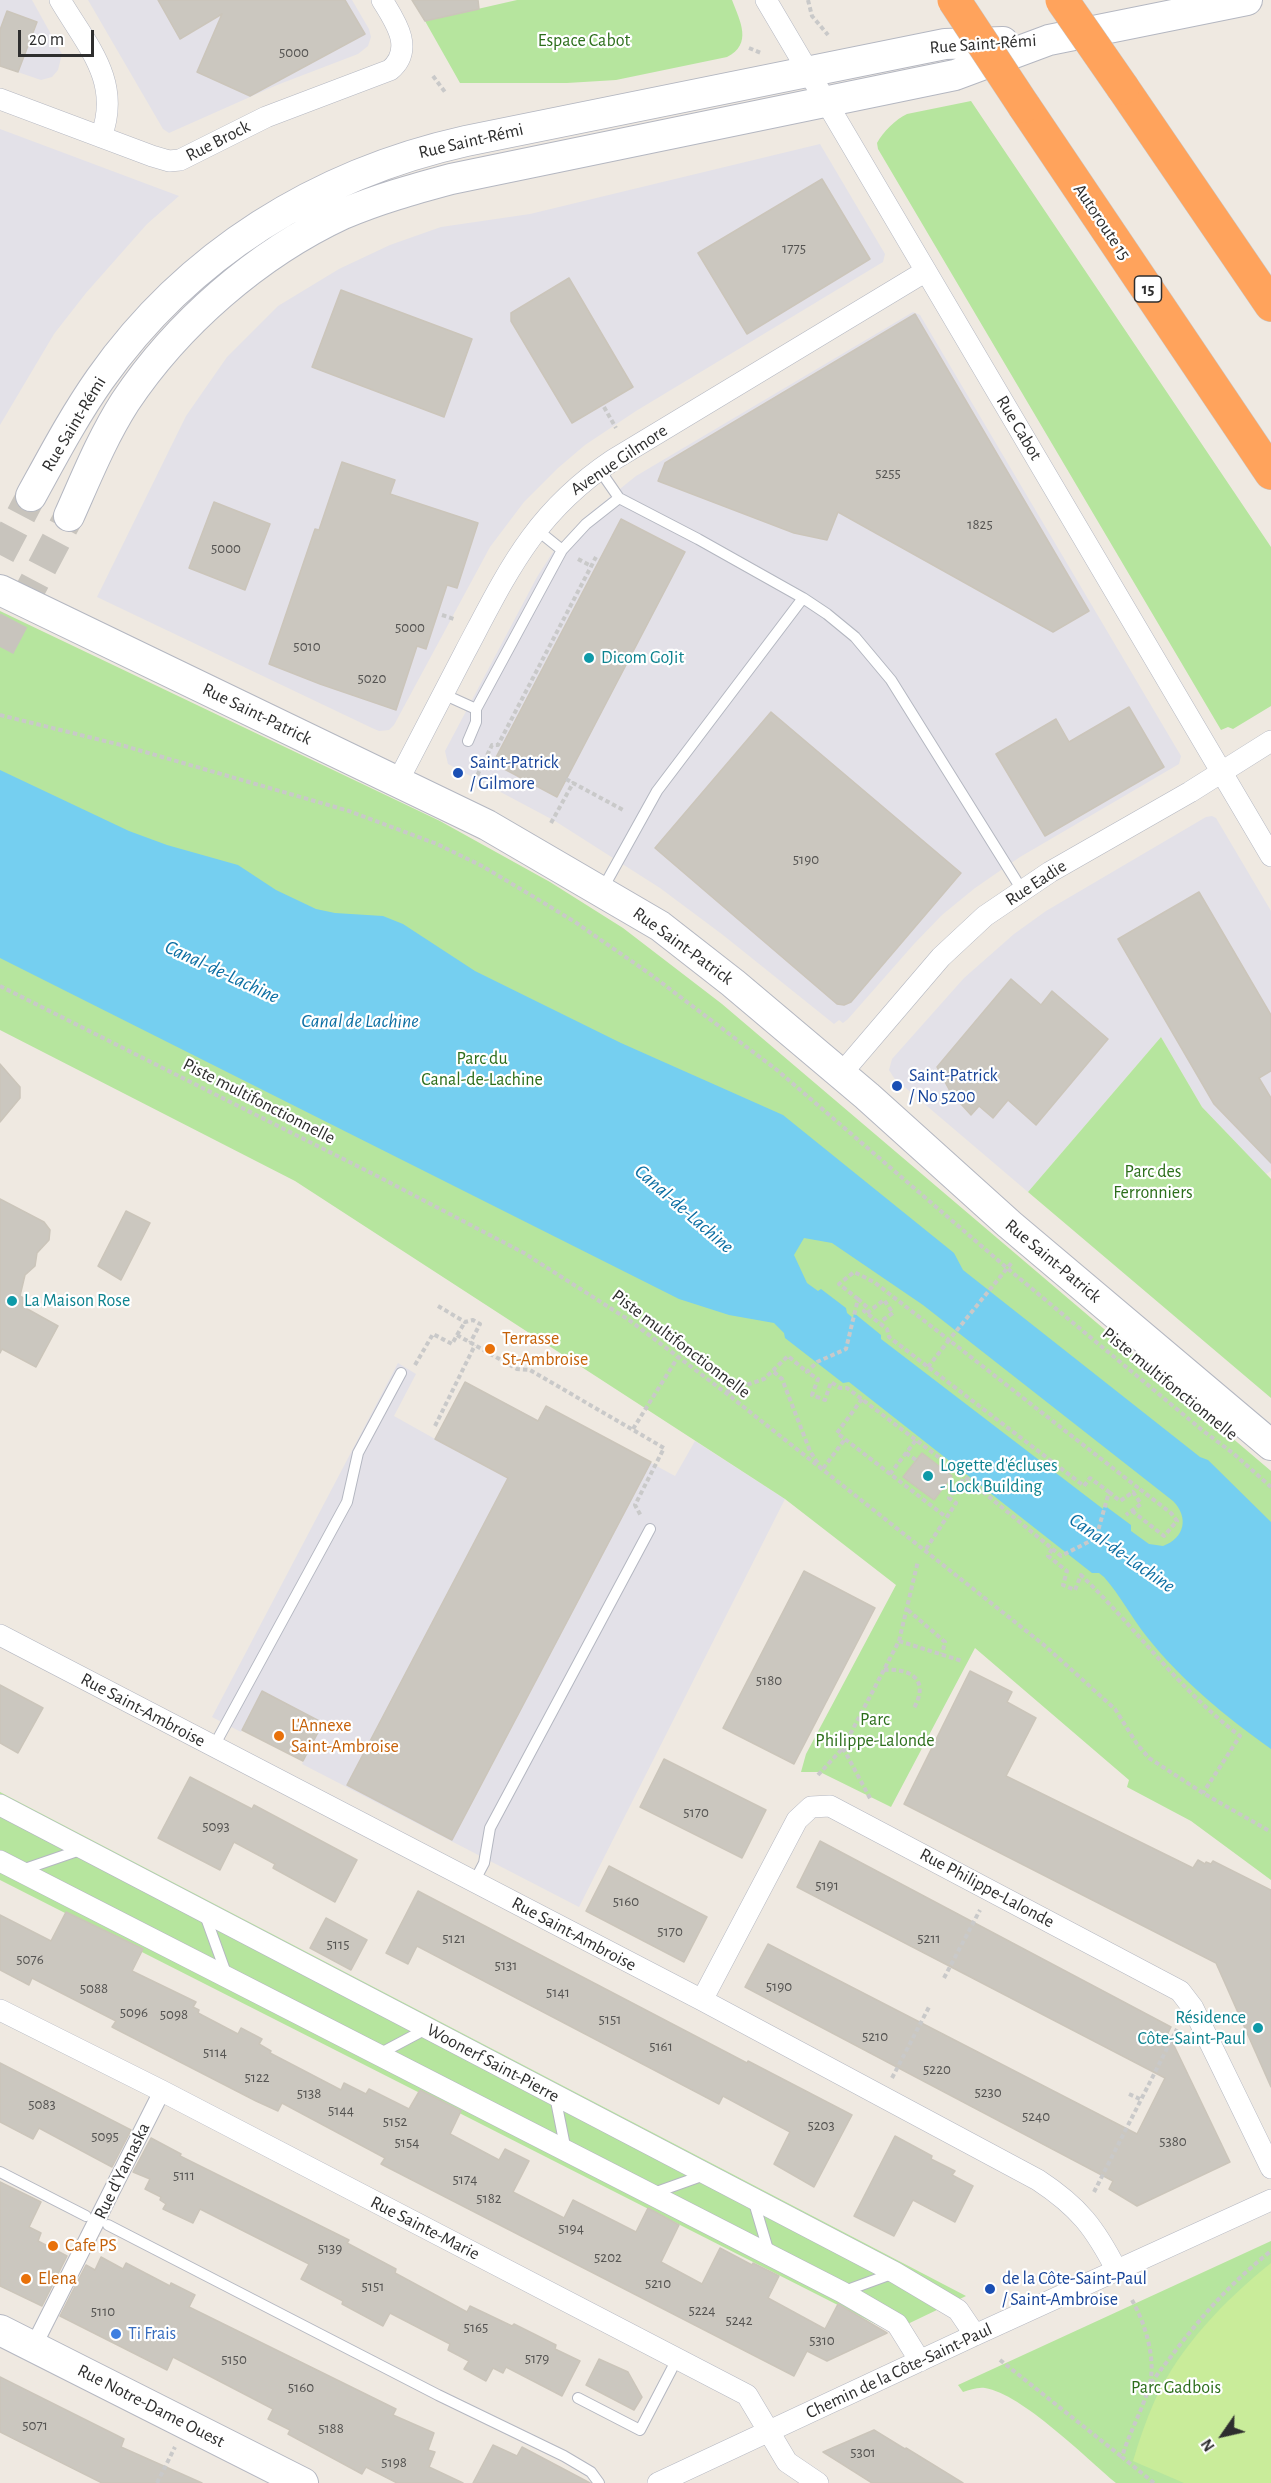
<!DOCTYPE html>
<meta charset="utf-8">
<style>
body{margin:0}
#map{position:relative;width:1271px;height:2483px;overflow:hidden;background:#efe9e1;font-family:"Alegreya Sans",sans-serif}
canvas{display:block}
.north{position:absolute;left:1193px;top:2405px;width:60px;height:60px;-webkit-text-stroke:4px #fff;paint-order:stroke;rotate:236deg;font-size:16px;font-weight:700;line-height:24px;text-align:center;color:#2e2e2e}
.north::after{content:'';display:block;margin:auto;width:21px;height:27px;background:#2e2e2e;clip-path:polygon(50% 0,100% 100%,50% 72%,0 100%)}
.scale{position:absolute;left:18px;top:30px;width:76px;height:27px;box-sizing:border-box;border:3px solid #2e2e2e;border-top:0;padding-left:8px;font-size:18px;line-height:21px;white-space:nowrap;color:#2e2e2e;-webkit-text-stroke:4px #fff;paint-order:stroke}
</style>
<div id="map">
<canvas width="1271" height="2483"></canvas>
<div class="north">N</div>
<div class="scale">20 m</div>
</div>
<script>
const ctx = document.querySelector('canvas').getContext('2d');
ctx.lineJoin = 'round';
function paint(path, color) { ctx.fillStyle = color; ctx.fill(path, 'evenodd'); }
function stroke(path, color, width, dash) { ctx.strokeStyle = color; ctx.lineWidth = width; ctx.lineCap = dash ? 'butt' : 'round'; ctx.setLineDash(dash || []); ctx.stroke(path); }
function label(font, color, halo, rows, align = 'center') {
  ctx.font = font + ' "Alegreya Sans",sans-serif'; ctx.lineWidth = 4.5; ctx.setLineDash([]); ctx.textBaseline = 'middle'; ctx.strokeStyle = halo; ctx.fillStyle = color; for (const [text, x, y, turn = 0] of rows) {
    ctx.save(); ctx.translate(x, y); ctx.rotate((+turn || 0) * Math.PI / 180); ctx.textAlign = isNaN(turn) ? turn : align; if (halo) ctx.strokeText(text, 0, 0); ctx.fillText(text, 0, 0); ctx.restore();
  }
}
const industrial = new Path2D(`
 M0 0H32L62 54 58 70 52 77 41 80 0 66Z
 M88 0H352L369 29 371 37 368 46 358 54 277 85 169 133 163 129Z
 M0 129 179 196 147 224 86 293 54 334 0 425Z
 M820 144 885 254 883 262 636 411 585 445 558 468 524 502 490 547 394 725 389 730 379 731 372 728 97 597 186 416 227 357 278 306 339 269 390 245 441 227 530 214Z
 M913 312 920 315 1181 756 1179 764 1020 857 975 888 942 915 914 944 848 1019 843 1023 839 1020 834 1024 723 935 660 888 555 821 448 764 445 751 537 577 553 552 584 518 636 476Z
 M1212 816 1216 818 1271 911V1171L1266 1174 1202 1107 1161 1037 1028 1192 894 1078 889 1070 892 1059 964 978 1014 934 1046 911 1206 817Z
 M398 1363 416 1374 394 1416 435 1439 465 1382 538 1420 546 1406 675 1476 695 1441 785 1499 579 1907 302 1764 322 1723 262 1692 241 1732 212 1717Z`);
const green = new Path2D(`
 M517 0H732C740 21 753 44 727 57L616 80 567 83H460L425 21Z
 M971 101 1271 547V706L1233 729 1228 727 1221 730 878 149 877 143C883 132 896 119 907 114Z
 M0 611 440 821 550 882 623 928 722 1004 1271 1471V1880L1191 1821 1127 1787 1129 1780 975 1648 891 1807 820 1772H801L806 1754 896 1585 785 1499 295 1181 0 1030Z
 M1161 1037 1202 1107 1271 1179V1398L1028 1192Z
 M0 1792 966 2296 891 2332 0 1880Z
 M1271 2241V2483H1116C1086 2458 1022 2394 985 2388 977 2387 970 2390 963 2392L958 2385Z`);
const pitch = new Path2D(`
 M1271 2263V2483H1184L1133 2461C1139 2441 1146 2420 1155 2400 1180 2346 1225 2300 1271 2263Z`);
const water = new Path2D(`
 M0 770 129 831 167 845 238 865 276 890 316 909 335 913 383 916 403 924 475 971 621 1043 783 1115 954 1253 963 1270 1200 1457 1208 1460 1271 1522V1749C1225 1716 1183 1682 1147 1637 1132 1618 1120 1595 1104 1577L1099 1573H1092L849 1382 843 1383 785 1338 784 1333 774 1323 729 1315 679 1299 0 958ZM804 1238 832 1243 923 1305 1173 1501C1189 1517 1185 1538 1163 1546L1149 1544 1131 1531V1525L1104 1505 1103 1509 881 1339V1335L854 1313 853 1318 847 1313 846 1308 821 1289 818 1291 807 1283 794 1255Z`);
const building = new Path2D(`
 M158 0H345L365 34 250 96 197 72 222 14 180 39Z
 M412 0H478L479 9 425 21Z
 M7 11 37 22 18 72 0 66V30Z
 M822 179 870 259 747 334 698 253Z
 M569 278 633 387 572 423 511 321V313Z
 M341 290 472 339 444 417 312 367Z
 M915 314 1089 611 1053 632 838 512 827 540 794 533 658 481 665 463Z
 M342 462 395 480 390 494 478 523 457 588 447 585 426 649 417 646 396 710 320 684 269 664 315 529 319 530Z
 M214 502 270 524 245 590 189 568Z
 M621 519 685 552 557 797 493 763Z
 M1129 707 1164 767 1045 836 996 754 1056 719 1069 742Z
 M771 712 961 873 851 1002 844 1005 837 1004 655 848Z
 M1199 892 1271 1015V1071L1259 1078 1271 1098V1163L1214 1104 1118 939Z
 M1011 979 1041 1005 1052 991 1108 1039 1036 1125 1008 1100 993 1118 979 1106 971 1115 951 1093 937 1067Z
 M0 1064 20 1087V1098L0 1122Z
 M0 1199 44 1222 50 1230 49 1240 37 1253 35 1266 25 1275 20 1296 25 1299 22 1306 58 1326 36 1367 2 1349 0 1353Z
 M126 1211 150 1223 121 1280 98 1266Z
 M465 1382 538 1421 546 1406 651 1462 452 1840 347 1785 508 1478 435 1439Z
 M922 1453 952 1476 934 1500 903 1477Z
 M804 1571 875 1608 794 1764 723 1728Z
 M970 1671 1012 1692 1007 1702 1036 1718 1006 1776 1193 1868 1198 1860 1205 1864 1206 1862 1211 1864 1213 1861 1271 1890V2087L1216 1963 904 1804Z
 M0 1685 43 1708 18 1753 0 1743Z
 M262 1691 323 1723 303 1761 242 1730Z
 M664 1759 766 1810 742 1858 640 1807Z
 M190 1777 252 1809 254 1805 357 1860 335 1902 273 1868 275 1864 234 1842 220 1870 158 1838Z
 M820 1841 1171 2027 1168 2033 1230 2162 1137 2206 1109 2189 1113 2181 745 1987 768 1944 1137 2134 1165 2078 797 1887Z
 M609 1866 707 1917 684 1962 586 1911Z
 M418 1891 747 2063 748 2061 852 2115 814 2187 774 2164 790 2132 723 2096 719 2104 417 1946 408 1964 386 1953Z
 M66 1912 143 1949 132 1971 196 2002 193 2007 199 2010 198 2013 238 2034 241 2028 262 2039 259 2044 271 2051 270 2053 341 2090 344 2083 366 2094 369 2089 409 2109 420 2090 461 2111 450 2134 499 2160 505 2149 529 2161 513 2192 564 2218 573 2200 636 2232 648 2208 679 2225 661 2262 702 2284 720 2248 752 2265 753 2263 779 2276 768 2298 825 2329 838 2304 887 2333 827 2361 807 2351 794 2376 381 2164 385 2158 282 2103 278 2111 256 2101 112 2027 116 2021 32 1978 29 1985 0 1970V1915L51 1941Z
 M326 1918 367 1940 351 1970 310 1948Z
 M0 2063 131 2130 112 2167 39 2128 33 2139 0 2122Z
 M895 2136 932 2156 931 2159 955 2171 952 2175 973 2186 955 2222 913 2200 894 2236 854 2216Z
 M151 2138 181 2154 180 2156 349 2240 347 2243 396 2269 395 2273 467 2312 470 2306 512 2326 514 2324 556 2345 555 2349 580 2361 562 2396 506 2367 503 2373 493 2368 486 2381 464 2369 469 2361 448 2350 450 2344 390 2313 383 2326 342 2304 343 2301 301 2279 309 2264 200 2209 193 2223 163 2209 166 2204 160 2200 161 2197 145 2189 150 2179 133 2172Z
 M0 2182 41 2202 29 2227 41 2233 38 2241 67 2256 42 2306 0 2286Z
 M101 2257 123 2269 126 2263 170 2286 171 2283 195 2295 189 2307 396 2409 393 2415 434 2433 428 2450 435 2452 429 2467 463 2483H397L366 2467 362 2474 288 2434 290 2430 268 2419 273 2409 173 2357 167 2370 60 2316 86 2265 95 2270Z
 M599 2359 628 2372 642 2397 634 2410 586 2385Z
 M0 2377 124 2439 121 2447 202 2483H102L0 2432Z
 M874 2430 905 2449 906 2448 963 2483H872L823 2452Z
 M493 2445 517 2456 522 2447 590 2483H473Z`);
const secondaryTunnel = new Path2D(`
 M0 555 31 496
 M0 647 69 516`);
const path = new Path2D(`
 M808 0 812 16 828 35
 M749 48 761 53
 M433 76 445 92
 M604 407 616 428
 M578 559 591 566
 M442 615 454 619
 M0 715 121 745 349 811 437 844 482 866 534 897 575 922 650 974 777 1070 1007 1268 1202 1430 1234 1454 1271 1487
 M566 779 573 783
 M474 782 492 745H498L596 557
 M551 823 573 783 625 811
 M0 986 381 1178 524 1253 629 1320 726 1393 1044 1645 1115 1709 1137 1744 1149 1758 1203 1793 1271 1832
 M858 1299 867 1307 864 1311 887 1329 889 1337 1084 1486 1090 1478 1109 1492 1096 1538 1061 1556 965 1477 847 1388H840L831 1382 825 1400 812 1395 818 1379 807 1372 817 1362 846 1349Z
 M858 1299 839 1284 854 1272 874 1282 949 1340 1013 1261
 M438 1306 465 1322 473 1320 480 1324 470 1343
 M867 1313 884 1300 893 1313 880 1322
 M457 1335 465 1322
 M415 1365 433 1334 452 1344 457 1335 517 1369 530 1370 664 1448 635 1505 641 1516
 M928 1367 949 1340 1137 1487 1133 1492
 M774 1372 782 1379 810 1451 822 1470 845 1439
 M726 1392 764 1379 788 1356 807 1372
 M862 1399 837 1433 946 1517
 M435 1426 475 1345
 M633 1429 678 1357
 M906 1453 916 1460
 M890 1474 916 1440
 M1109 1492 1120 1501 1133 1492 1141 1504 1126 1515
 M1132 1511 1164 1536 1177 1521 1171 1513 1137 1487
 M926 1549 956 1503 949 1498 965 1477
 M1052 1549 1048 1556 1067 1571 1063 1585 1075 1590 1081 1575C1136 1628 1179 1690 1240 1736L1203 1793
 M908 1610 945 1642 942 1654
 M899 1641 918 1561
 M884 1670C910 1668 930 1679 914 1708
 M843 1748 871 1800
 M818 1775 843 1748 899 1641 962 1661
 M944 1978 980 1910
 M892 2078 929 2007
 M1129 2094 1140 2099
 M1094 2192 1177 2029
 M1132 2300C1145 2323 1157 2360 1149 2387 1142 2411 1129 2433 1122 2457L1154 2483
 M1000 2360 1122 2457
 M1151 2383C1189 2332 1220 2291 1271 2251
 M157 2483 175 2447`);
const service = new Path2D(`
 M619 498 698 539 803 598 827 614 855 637 891 680 1022 890
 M562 550 586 524 619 498 599 469
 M443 694 476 709
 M468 741 476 722V709L562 550 536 529
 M602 890 657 791 803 598
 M214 1746 347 1502 358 1453 401 1373
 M22 1870 83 1849
 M474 1882 484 1863 490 1828 650 1529
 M205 1915 227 1976
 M379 2054 428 2028
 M555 2096 566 2151
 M0 2172 86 2216
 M651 2194 707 2174
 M753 2199 769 2253
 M108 2225 438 2395 564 2456 591 2472 599 2483
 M842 2292 894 2273
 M578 2398 640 2430 677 2359`);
const pedestrian = new Path2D(`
 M33 2347 162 2091`);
const minor = new Path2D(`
 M60 0C87 46 122 81 101 137
 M766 0 1271 856
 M0 99 152 156 169 161 180 160 266 117 390 70C415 49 395 21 382 0
 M398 781C420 738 443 695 465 652 508 571 534 513 613 460L926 271
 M841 1074 941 957 985 916 1050 872 1190 792 1271 741
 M0 1635 702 2000 1038 2180C1079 2207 1095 2228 1117 2271
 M0 1805 894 2272 958 2310 975 2335
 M0 1861 842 2292 897 2324 920 2361
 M702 2000 797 1820 811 1807 830 1806 1180 1991 1193 2008 1271 2168
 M0 2010 162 2091 747 2395 787 2462 818 2483
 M658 2483 975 2335 1271 2200`);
const secondary = new Path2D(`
 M31 496C53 456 74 416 100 379 188 254 318 174 466 141L945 44 1003 42
 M69 516C86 478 102 438 125 402 177 324 257 254 343 214 378 199 414 189 451 179L955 75 1049 40 1247 0
 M0 590 487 825 660 926 733 983 867 1096 1009 1224 1271 1445
 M0 2330 303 2483`);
const motorway = new Path2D(`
 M1123 88 1271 305
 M1024 106 1271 473`);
const motorwayBridge = new Path2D(`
 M954 0 1024 106
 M1062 0 1123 88`);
const markers = [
 [589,658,6,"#0f9aa8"],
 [458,773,6,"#1a4fb4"],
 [897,1086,6,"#1a4fb4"],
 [12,1301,6,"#0f9aa8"],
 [490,1349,6,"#e8710a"],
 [928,1476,6,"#0f9aa8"],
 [279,1736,6,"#e8710a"],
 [1258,2028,6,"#0f9aa8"],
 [53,2246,6,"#e8710a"],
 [26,2279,6,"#e8710a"],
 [990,2289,6,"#1a4fb4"],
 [116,2334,6,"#3f7fe0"]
];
const numberNames = [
 ["5000",294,52],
 ["1775",794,248],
 ["5255",888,473],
 ["1825",980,524],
 ["5000",226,548],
 ["5000",410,627],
 ["5010",307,646],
 ["5020",372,678],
 ["5190",806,859],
 ["5180",769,1680],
 ["5170",696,1812],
 ["5093",216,1826],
 ["5191",827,1885],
 ["5160",626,1901],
 ["5170",670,1931],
 ["5121",454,1938],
 ["5211",929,1938],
 ["5115",338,1944],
 ["5076",30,1959],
 ["5131",506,1965],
 ["5190",779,1986],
 ["5088",94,1988],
 ["5141",558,1992],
 ["5096",134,2012],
 ["5098",174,2014],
 ["5151",610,2019],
 ["5210",875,2036],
 ["5161",661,2046],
 ["5114",215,2052],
 ["5220",937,2069],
 ["5122",257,2077],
 ["5230",988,2092],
 ["5138",309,2093],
 ["5083",42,2104],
 ["5144",341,2110],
 ["5240",1036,2116],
 ["5152",395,2121],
 ["5203",821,2125],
 ["5095",105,2136],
 ["5380",1173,2141],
 ["5154",407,2142],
 ["5111",184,2175],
 ["5174",465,2179],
 ["5182",489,2198],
 ["5194",571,2228],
 ["5139",330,2248],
 ["5202",608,2257],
 ["5210",658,2283],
 ["5151",373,2286],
 ["5224",702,2310],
 ["5110",103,2311],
 ["5242",739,2320],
 ["5165",476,2327],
 ["5310",822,2340],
 ["5179",537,2358],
 ["5150",234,2359],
 ["5160",301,2387],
 ["5071",35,2425],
 ["5188",331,2428],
 ["5301",863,2452],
 ["5198",394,2462]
];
const shields = [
 [1148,289,27]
];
const shieldNames = [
 ["15",1148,289]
];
const parkNames = [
 ["Espace Cabot",584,41],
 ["Parc du",482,1059],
 ["Canal-de-Lachine",482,1080],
 ["Parc des",1153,1172],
 ["Ferronniers",1153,1193],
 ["Parc",875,1720],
 ["Philippe-Lalonde",875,1741],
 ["Parc Gadbois",1176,2388]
];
const streetNames = [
 ["Rue Saint-Rémi",983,44,-4],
 ["Rue Brock",218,141,-27],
 ["Rue Saint-Rémi",471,141,-13],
 ["Autoroute 15",1102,222,56],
 ["Rue Saint-Rémi",74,424,-59],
 ["Rue Cabot",1019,428,59],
 ["Avenue Gilmore",619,460,-34],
 ["Rue Saint-Patrick",257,714,26],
 ["Rue Eadie",1036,883,-33],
 ["Rue Saint-Patrick",683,946,36],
 ["Piste multifonctionnelle",259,1101,27],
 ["Rue Saint-Patrick",1053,1261,40],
 ["Piste multifonctionnelle",681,1344,37],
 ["Piste multifonctionnelle",1170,1384,39],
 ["Rue Saint-Ambroise",143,1710,28],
 ["Rue Philippe-Lalonde",987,1888,28],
 ["Rue Saint-Ambroise",574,1934,28],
 ["Woonerf Saint-Pierre",493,2063,28],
 ["Rue d'Yamaska",122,2171,-64],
 ["Rue Sainte-Marie",425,2228,27],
 ["Chemin de la Côte-Saint-Paul",899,2371,-25],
 ["Rue Notre-Dame Ouest",151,2406,27]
];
const cultureNames = [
 ["Dicom GoJit",601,658],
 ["La Maison Rose",24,1301],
 ["Logette d'écluses",940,1466],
 ["- Lock Building",940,1487],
 ["Résidence",1246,2018,"right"],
 ["Côte-Saint-Paul",1246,2039,"right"]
];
const transitNames = [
 ["Saint-Patrick",470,763],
 ["/ Gilmore",470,784],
 ["Saint-Patrick",909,1076],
 ["/ No 5200",909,1097],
 ["de la Côte-Saint-Paul",1002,2279],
 ["/ Saint-Ambroise",1002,2300]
];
const foodNames = [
 ["Terrasse",502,1339],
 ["St-Ambroise",502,1360],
 ["L'Annexe",291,1726],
 ["Saint-Ambroise",291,1747],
 ["Cafe PS",65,2246],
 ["Elena",38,2279]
];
const shopNames = [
 ["Ti Frais",128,2334]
];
const waterNames = [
 ["Canal-de-Lachine",222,972,25],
 ["Canal de Lachine",360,1021],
 ["Canal-de-Lachine",684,1209,41],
 ["Canal-de-Lachine",1122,1553,35]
];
paint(industrial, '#e3e1e8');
paint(green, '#b6e59e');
paint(pitch, '#c9ec9a');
paint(water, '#75cff0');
paint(building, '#cbc7bf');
stroke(building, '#cbc5ba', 1.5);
stroke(secondaryTunnel, '#c8c4bd', 30, [30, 15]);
stroke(service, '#b4b7c1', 12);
stroke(pedestrian, '#b4b7c1', 18);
stroke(minor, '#b4b7c1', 22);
stroke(secondary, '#b4b7c1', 32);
stroke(motorway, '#c9c9c9', 34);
stroke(path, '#c9c9c9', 4, [4.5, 3]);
stroke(service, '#fff', 10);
stroke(pedestrian, '#fff', 16);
stroke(minor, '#fff', 21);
stroke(secondary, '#fff', 30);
stroke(motorway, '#ffa35c', 33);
stroke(motorwayBridge, '#c9c9c9', 34, []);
stroke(motorwayBridge, '#ffa35c', 33);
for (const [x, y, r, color] of markers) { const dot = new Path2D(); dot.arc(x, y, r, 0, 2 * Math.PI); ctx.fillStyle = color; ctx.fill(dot); stroke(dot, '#fff', 2); }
label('15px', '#555452', null, numberNames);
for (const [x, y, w] of shields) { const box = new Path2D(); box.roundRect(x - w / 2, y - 13, w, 26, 4.5); ctx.fillStyle = '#fff'; ctx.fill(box); stroke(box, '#2e2e2e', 1.5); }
label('bold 16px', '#2e2e2e', null, shieldNames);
label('18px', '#2c6e1b', '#fff', parkNames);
label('18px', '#2e2e2e', '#fff', streetNames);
label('18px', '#0d838f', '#fff', cultureNames, 'left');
label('18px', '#164399', '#fff', transitNames, 'left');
label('18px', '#c56008', '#fff', foodNames, 'left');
label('18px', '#366cbe', '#fff', shopNames, 'left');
label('italic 20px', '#0d6fa3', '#fff', waterNames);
</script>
